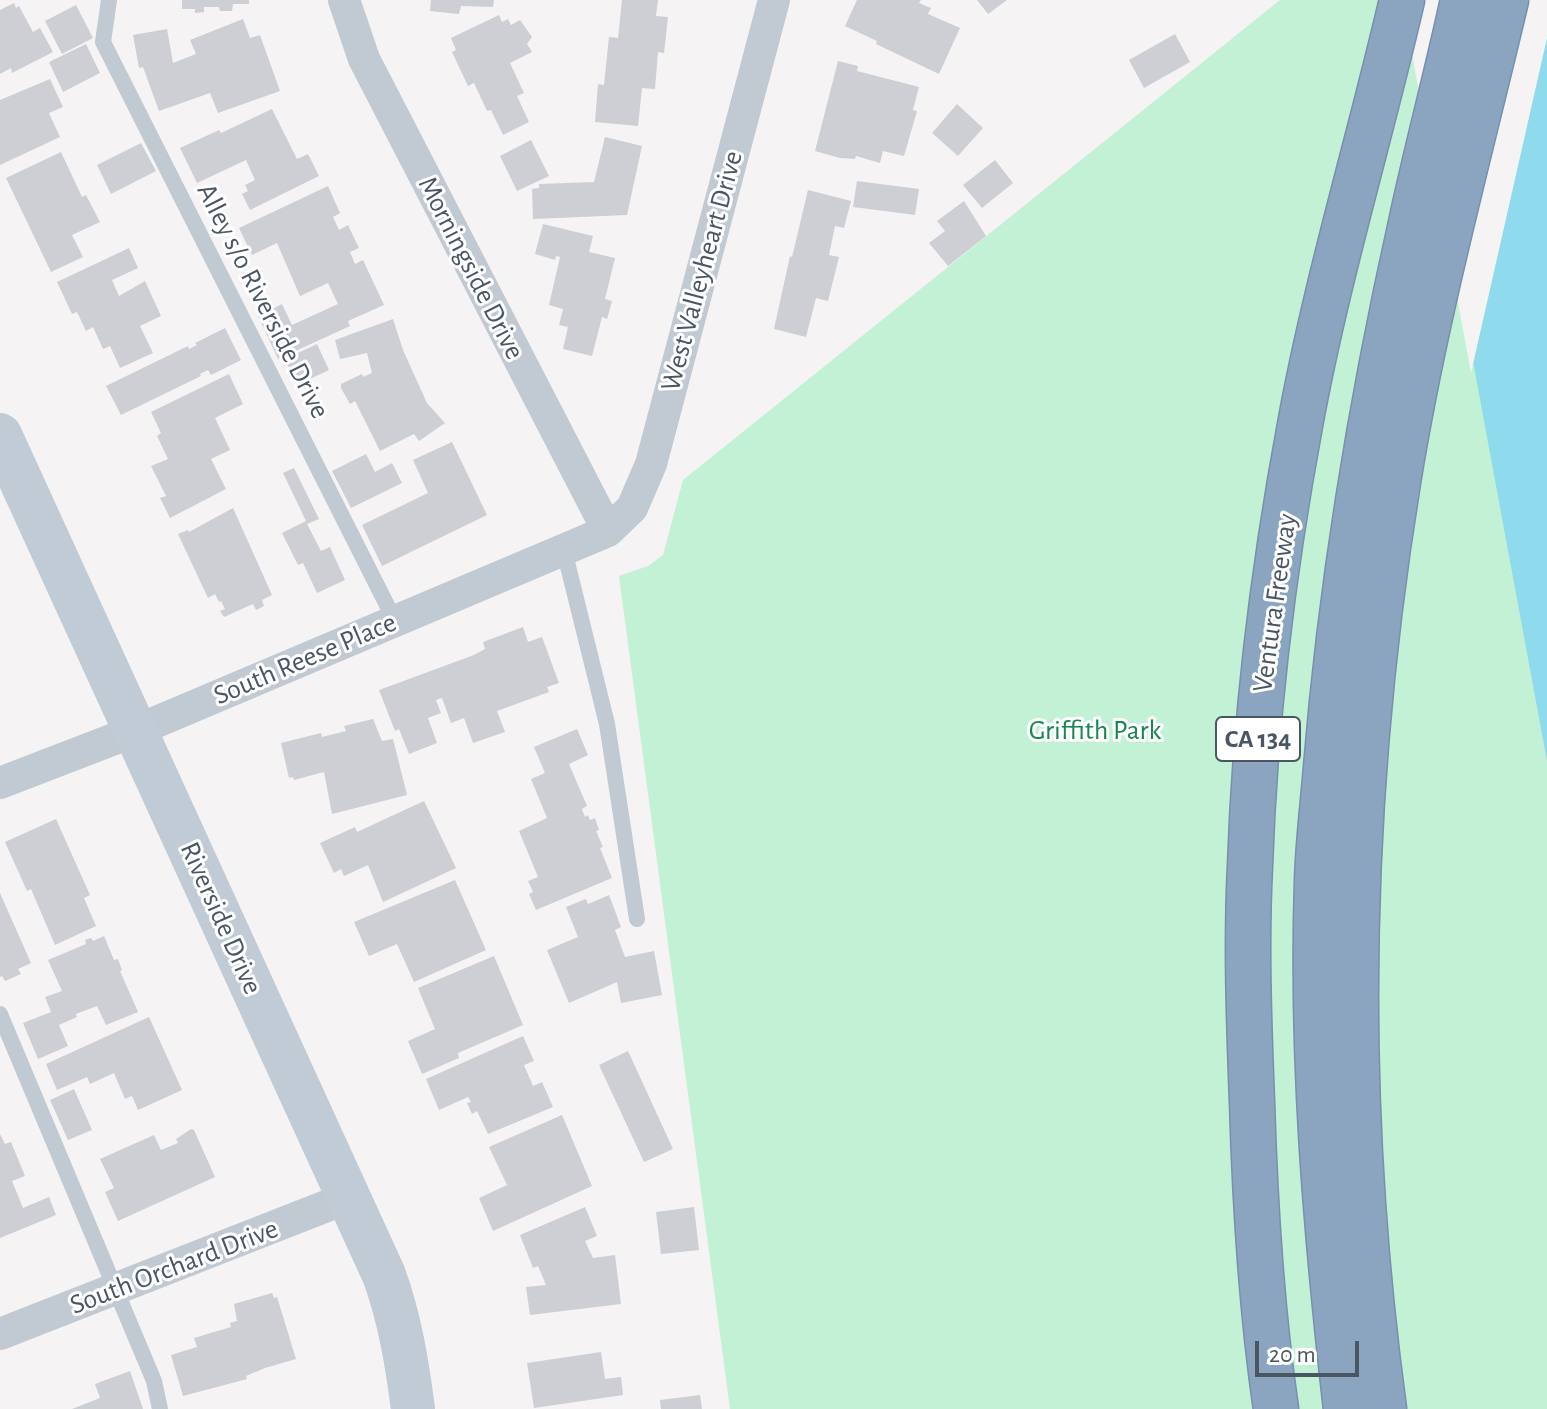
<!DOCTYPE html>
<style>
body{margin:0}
#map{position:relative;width:1547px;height:1409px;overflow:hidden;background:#f5f3f3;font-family:"Alegreya Sans",sans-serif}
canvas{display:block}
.scale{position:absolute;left:1255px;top:1341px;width:104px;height:36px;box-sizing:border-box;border:4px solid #4a5661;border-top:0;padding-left:10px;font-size:24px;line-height:28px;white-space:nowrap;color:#4a5661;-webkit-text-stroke:6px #fff;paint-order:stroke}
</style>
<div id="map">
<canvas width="1547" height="1409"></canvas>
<div class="scale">20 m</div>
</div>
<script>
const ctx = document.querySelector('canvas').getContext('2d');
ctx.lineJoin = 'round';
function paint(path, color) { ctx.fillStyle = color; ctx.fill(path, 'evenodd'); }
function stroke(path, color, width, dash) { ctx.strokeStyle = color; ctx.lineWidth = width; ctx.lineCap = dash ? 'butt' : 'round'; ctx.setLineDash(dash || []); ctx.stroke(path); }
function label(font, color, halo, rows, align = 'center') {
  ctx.font = font + ' "Alegreya Sans",sans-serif'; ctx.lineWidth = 6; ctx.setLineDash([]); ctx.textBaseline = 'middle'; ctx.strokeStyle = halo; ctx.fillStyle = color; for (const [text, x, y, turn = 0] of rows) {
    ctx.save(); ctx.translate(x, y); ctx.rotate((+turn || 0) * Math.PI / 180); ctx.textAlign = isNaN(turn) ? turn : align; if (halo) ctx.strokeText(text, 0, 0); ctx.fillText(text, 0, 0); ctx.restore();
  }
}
const green = new Path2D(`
 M1280 0H1547V1409H730L619 576 648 566 663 555 683 480Z`);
const water = new Path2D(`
 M1406 0H1547V761Z`);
const pier = new Path2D(`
 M1402 0H1547V38L1471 373Z`);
const building = new Path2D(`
 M182 0H249V4H233L232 11H220L219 7H204V12L195 13V9H182Z
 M431 0H494L493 7 461 6 459 14 430 11Z
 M622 0H658L656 16 668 17 664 53 658 52 655 89 642 88 638 126 595 122 598 84 604 85 609 37 618 38Z
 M857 0H921L919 3 931 8 928 14 960 28 939 74 876 44 877 41 845 26Z
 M977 0H1007L988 14Z
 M14 3 16 8 19 6 33 32 40 28 53 52 12 73 11 68 0 74V10Z
 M76 5 93 38 62 54 45 21Z
 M499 15 502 22 508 19 511 25 520 20 532 37 527 44 532 52 510 63 524 93 517 96 529 122 503 135 491 110 487 111 474 83 468 86 452 52 456 50 451 38Z
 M243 19 250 38 260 35 280 91 218 113 210 93 159 111 143 67 139 68 133 35 167 29 173 63 196 54 190 40Z
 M1175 34 1190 62 1144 88 1129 60Z
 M86 44 100 73 63 92 49 62Z
 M838 61 858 66 857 71 919 87 913 110 917 111 904 156 883 151 880 163 856 156 855 159 840 158 815 151Z
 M50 79 63 107 49 113 60 137 0 165V100Z
 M957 104 983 128 958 156 932 133Z
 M272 109 297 159 308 154 319 176 250 210 242 194 248 191 245 185 255 180 246 160 197 183 180 148 219 130 221 133Z
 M605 137 642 146 627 215 533 219 532 189 539 188V184L594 182Z
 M531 140 549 176 517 191 500 156Z
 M141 143 156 171 111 194 97 165Z
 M61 152 82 197 86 195 100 222 72 235 83 257 51 272 6 178Z
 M995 160 1013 183 982 208 963 185Z
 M857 181 919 189 915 215 853 207Z
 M328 186 340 213 333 217 339 230 348 225 359 248 350 252 355 264 363 260 384 305 348 321 350 326 278 359 258 316 282 304 292 325 338 304 328 283 300 296 277 243 252 255 239 228Z
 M808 190 851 201 844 228 835 226 829 255 839 257 828 301 816 298 806 337 774 329 790 256 792 257Z
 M964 201 986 236 948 266 929 243 945 231 937 221Z
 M543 224 593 236 589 252 615 258 605 299 612 301 607 319 602 317 592 356 563 349 568 327 559 325 563 309 549 305 560 257 556 256 555 260 535 254Z
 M129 248 138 268 112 280 119 296 145 281 161 316 140 326 153 353 120 368 110 346 103 349 93 327 86 331 77 312 72 314 57 282Z
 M393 319 403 350 427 403 445 423 419 441 414 434 380 451 355 401 350 404 341 388V384L362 374 363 377 372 373 367 353 340 359 335 340Z
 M225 328 241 360 211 375 208 370 200 374 201 376 121 415 106 386 188 346 189 349 197 345 195 343Z
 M317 344 329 370 297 385 285 359Z
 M229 374 243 404 215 418 230 450 211 459 226 489 170 518 160 498 166 496 151 466 168 459 157 436 161 433 151 412Z
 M452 442 487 515 382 566 362 525 428 493 413 460Z
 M366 454 375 472 392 463 402 483 351 508 332 471Z
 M294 468 319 519 307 524 321 551 330 547 345 580 317 593 303 563 298 565 282 533 306 521 283 473Z
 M233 508 272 595 262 600 264 606 256 610 253 604 224 617 220 611 225 609 221 601 219 602 215 594 208 598 178 534 188 530 189 532Z
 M523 627 528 642 542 637 559 683 547 687 549 692 497 711 505 732 473 743 464 718 451 723 442 698 436 700 441 713 428 718 437 743 409 754 399 729 395 731 379 690 474 655 485 649 483 642Z
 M373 719 382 741 393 739 407 795 332 814 324 772 294 780 293 777 289 778 281 743 321 733 322 737 346 731 344 726Z
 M577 729 588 755 569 764 587 806 582 809 585 817 588 815 590 820 595 818 599 830 596 831 603 847 600 848 612 878 536 910 529 894 533 892 528 881 538 877 519 831 547 818 531 779 545 773 534 747Z
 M424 801 456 868 383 902 368 865 344 876 341 869 334 873 320 843 355 827 357 832Z
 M56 819 90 895 84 898 96 926 55 945 31 889 27 891 5 842Z
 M455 880 486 950 414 982 397 944 369 956 354 922Z
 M0 893 31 963 18 969 21 974 5 981 2 976 0 977Z
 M609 895 621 927 615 930 625 957 654 951 662 995 621 1003 617 982 569 1003 547 950 578 937 566 907 586 899 588 904Z
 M104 936 114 960 118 959 122 970 120 971 138 1012 106 1025 97 1006 76 1014 77 1017 59 1025 68 1046 38 1059 23 1023 51 1012 45 997 62 991 48 960 86 944 85 940 91 938 93 941Z
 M494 956 523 1025 458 1053 459 1058 422 1074 408 1041 435 1029 418 988Z
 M149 1017 182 1090 138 1110 132 1096 125 1099 114 1073 90 1084 87 1077 57 1090 46 1064Z
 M523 1036 534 1061 524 1065 533 1086 542 1082 553 1107 488 1134 477 1111 472 1114 467 1103 471 1102 468 1097 439 1110 426 1079Z
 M628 1051 673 1149 644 1162 599 1065Z
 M74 1089 92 1130 68 1140 50 1100Z
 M562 1115 592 1186 493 1231 479 1198 507 1185 489 1147Z
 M191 1129 194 1130 215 1177 118 1221 105 1192 114 1188 100 1159 154 1135 161 1150 178 1143 176 1139Z
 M0 1134 5 1144 11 1142 25 1176 12 1181 23 1208 49 1197 56 1215 0 1238Z
 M585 1207 597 1236 585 1241 593 1258 615 1255 621 1304 530 1315 526 1287 546 1285 538 1266 533 1268 520 1235Z
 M694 1207 699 1250 661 1254 656 1212Z
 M272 1293 274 1298 277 1297 296 1359 265 1368 246 1376 247 1379 183 1396 171 1355 197 1347 194 1338 231 1327 230 1323 237 1321 234 1304Z
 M601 1352 605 1379 621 1377 623 1395 534 1408 527 1363Z
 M130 1371 143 1409H72L100 1398 95 1384Z
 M700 1395 702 1409H661L660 1400Z`);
const lane = new Path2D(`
 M109 0 103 42 395 621
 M564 550 607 724 637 919
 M0 1014 154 1381 160 1409`);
const street = new Path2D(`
 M344 0 364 59 608 531
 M0 783 135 731 608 531 632 508 651 464 774 0
 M0 1334 347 1198`);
const secondary = new Path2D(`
 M0 435 384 1275C400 1319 407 1363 413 1409`);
const highway = new Path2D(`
 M1276 1409C1261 1307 1255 1205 1252 1102 1249 1024 1246 944 1250 866 1255 718 1273 570 1300 425 1326 282 1369 142 1402 0
 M1346 1409C1326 1234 1311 1058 1317 881 1318 843 1323 805 1326 767 1341 584 1371 402 1411 223 1427 148 1447 75 1463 0
 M1384 1409C1342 1101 1348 789 1398 482 1424 320 1468 160 1506 0`);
const shields = [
 [1258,739,84]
];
const shieldNames = [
 ["CA 134",1258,739]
];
const streetNames = [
 ["Morningside Drive",471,268,63],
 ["West Valleyheart Drive",702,271,-75],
 ["Alley s/o Riverside Drive",263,301,63],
 ["Ventura Freeway",1275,603,-82],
 ["South Reese Place",305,659,-23],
 ["Riverside Drive",221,918,66],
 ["South Orchard Drive",174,1267,-21]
];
const parkNames = [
 ["Griffith Park",1095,731]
];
paint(green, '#c3f1d5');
paint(water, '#90daee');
paint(pier, '#f5f3f3');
paint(building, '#cdcfd5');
stroke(highway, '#7690ad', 47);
stroke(lane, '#c1cad2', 16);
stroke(street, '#c1cad2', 32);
stroke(secondary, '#c1cbd6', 44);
stroke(highway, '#8ba5c1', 44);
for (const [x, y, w] of shields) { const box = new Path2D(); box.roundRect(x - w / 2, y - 22, w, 44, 6); ctx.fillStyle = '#fff'; ctx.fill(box); stroke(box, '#4a5661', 2); }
label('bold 26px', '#4a5661', null, shieldNames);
label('28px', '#4a5661', '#fff', streetNames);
label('28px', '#17864f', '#fff', parkNames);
</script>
